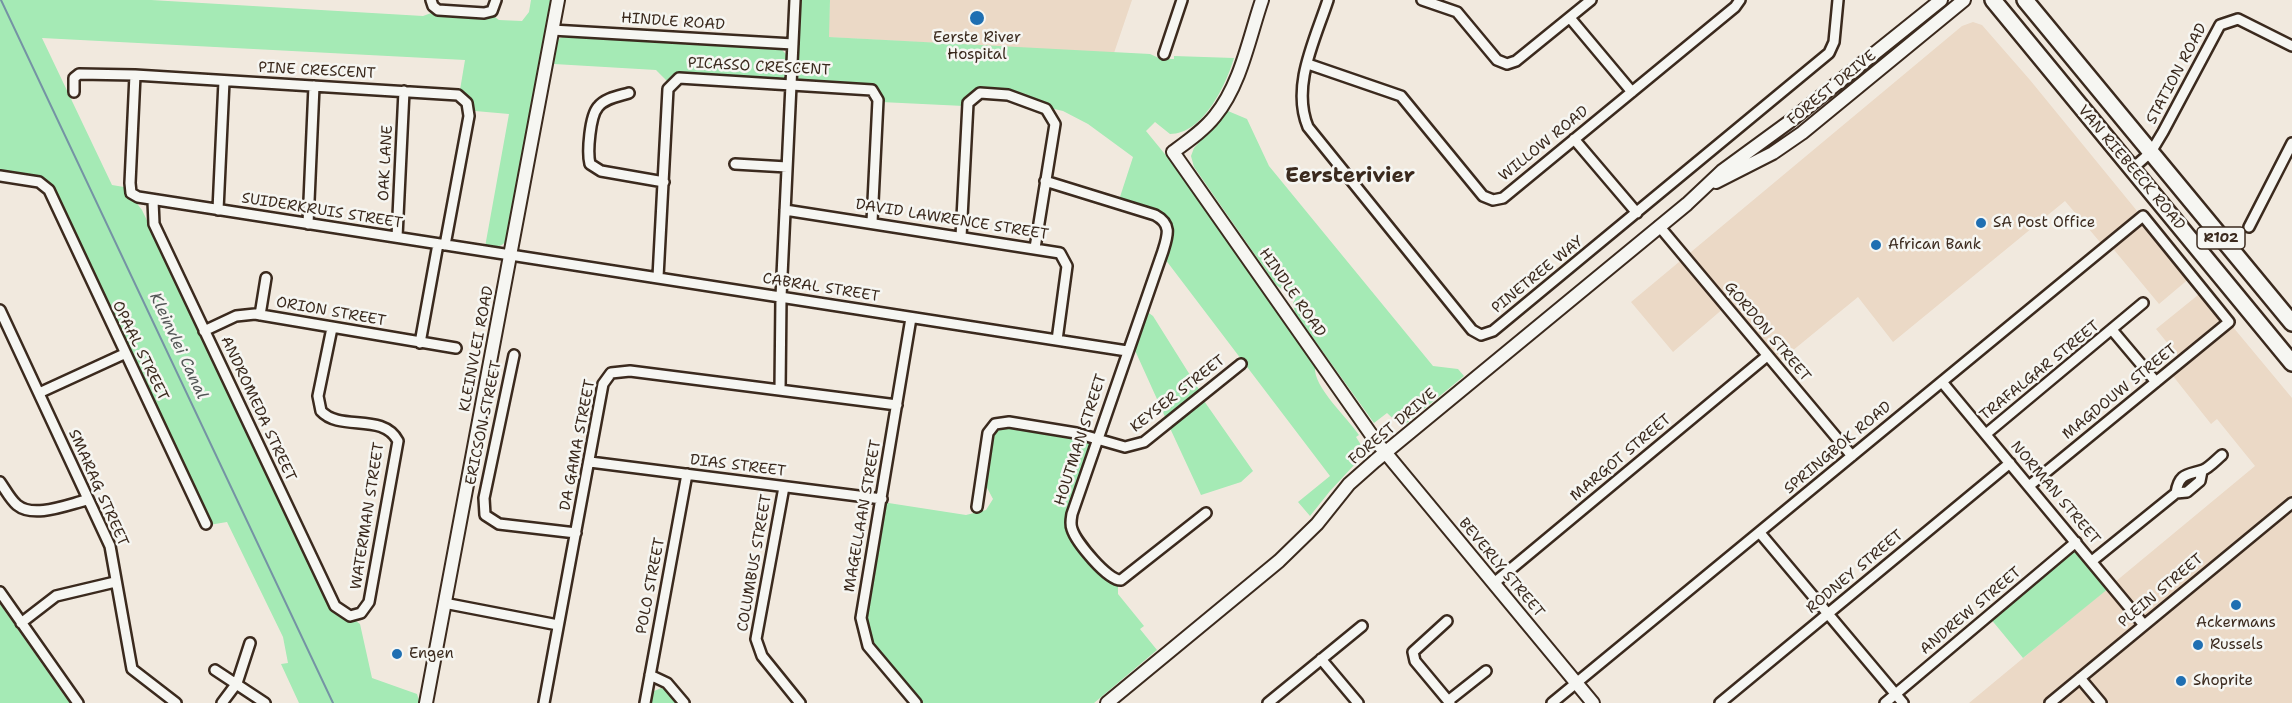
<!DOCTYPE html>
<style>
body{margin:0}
canvas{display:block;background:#f1e9de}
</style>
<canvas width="2292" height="703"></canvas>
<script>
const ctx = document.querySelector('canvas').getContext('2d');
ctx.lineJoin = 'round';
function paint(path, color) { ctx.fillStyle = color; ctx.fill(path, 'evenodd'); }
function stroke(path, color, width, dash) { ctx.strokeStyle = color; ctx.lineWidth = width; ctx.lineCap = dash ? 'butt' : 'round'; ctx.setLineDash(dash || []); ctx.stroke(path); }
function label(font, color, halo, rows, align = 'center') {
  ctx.font = font + ' "Shantell Sans",sans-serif'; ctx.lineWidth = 5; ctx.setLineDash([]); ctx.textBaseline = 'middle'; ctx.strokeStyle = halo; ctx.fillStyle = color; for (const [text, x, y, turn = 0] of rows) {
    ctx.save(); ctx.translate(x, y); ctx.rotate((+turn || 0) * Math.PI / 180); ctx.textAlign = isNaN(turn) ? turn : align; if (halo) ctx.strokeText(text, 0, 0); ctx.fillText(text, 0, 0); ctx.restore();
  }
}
const built = new Path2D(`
 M830 0H1132L1114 53 828 37Z
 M1973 22 1982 25 2030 80 2191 277 2159 304 2110 245 2105 248 2065 201 1893 342 1858 297 1775 365 1725 307 1673 352 1631 302 1962 26Z
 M2203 291 2292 398V703H1969L2255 466 2217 419 2211 424 2169 371 2182 361 2156 329Z`);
const green = new Path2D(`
 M0 0H151L423 16 434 12 492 15 499 20 522 21 529 12 531 0H553L508 239C501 248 494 248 485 247L509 114 475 111 470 97 460 90 465 60 42 38 112 185 124 187 142 210 330 607C338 620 350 615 360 624L372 678 417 694 420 703H299L281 664 288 663 283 637 227 522 209 525 50 187 0 172Z
 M799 0H830L829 37 1150 54 1161 59H1174V56L1234 58C1226 85 1203 134 1170 134L1155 122 1146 131 1173 164 1315 367C1313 387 1348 418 1359 435L1356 437 1361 445 1354 461 1355 464 1330 491 1310 516 1298 502 1330 476 1165 259C1181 208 1161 214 1119 200L1133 157 1088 124 1063 111 977 91 970 95 964 106 881 102 870 86 866 84 800 81 796 74Z
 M568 35 778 47C791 55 789 64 787 77L782 80 684 74 674 76 668 82 656 70 554 64 558 39Z
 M1228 111 1247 119 1269 166 1433 366 1458 369 1464 376 1402 427 1387 413 1374 423 1295 313 1293 303 1298 293 1294 288 1283 290 1276 285 1194 167 1191 156 1194 148Z
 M1146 311 1153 316 1200 391 1166 419 1133 346Z
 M1202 398 1253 471 1241 482 1201 495 1169 426Z
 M1001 425 1083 437 1091 446 1067 527 1069 535 1108 581 1118 585V594L1144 626 1140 629 1157 650 1094 703H922L873 643 868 636 865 618 882 502 966 515 986 510 993 499 985 484 991 433Z
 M2071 551 2079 552 2109 588 2023 658 1990 618Z
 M0 604 64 695 70 703H0Z
 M661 688 667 690 679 703H648L652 692Z`);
const stream = new Path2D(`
 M1 0 333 703`);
const minor = new Path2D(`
 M431 0 433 6 438 10 484 13 492 11 496 0
 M1328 0C1315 40 1291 86 1308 127L1472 330 1481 335 1493 331 1829 53 1834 42 1838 0
 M1422 0 1457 12 1497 60 1507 64 1516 61 1591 0
 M1570 18 1632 92
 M552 30 793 44
 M1164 54 1182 0
 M1308 64 1401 96 1483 196 1493 200 1503 198 1735 7 1740 0
 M74 92V78L79 74 135 75
 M629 93C619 96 605 98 598 107 590 116 587 152 590 164L601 171 664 182
 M1574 139 1637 213
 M735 164 787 167
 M2132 169 2151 152 2163 132 2220 25 2238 19 2292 46
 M0 176 39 182 49 190 206 524
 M1045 181 1155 215C1172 224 1168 235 1163 251L1072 514C1071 520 1070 524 1072 529 1076 542 1108 581 1121 580L1206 513
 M153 201 154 224 335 606 350 616 361 613 369 602 398 441C383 412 340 432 321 411L318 396 332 328
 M218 210 224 81
 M785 210 1060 253 1067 266 1057 340
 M308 224 314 86
 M1659 226 1852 456
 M2249 227 2292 143
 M397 237 404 91
 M961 237 968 103 980 93 1008 95 1046 109 1055 124 1035 248
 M445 245 469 116 467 103 458 95 135 75 130 183 131 193 138 197 1127 351
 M658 277 668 89 679 78 872 90 878 100 872 222
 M0 310 110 546 132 669 176 703
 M260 315 266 278
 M911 318 861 618 868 646 916 703
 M204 331 236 316 255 314 456 348
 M2113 331 2156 382
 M420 343 438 244
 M514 355 484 498 485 515 499 524 576 533
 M1942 382 2144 625
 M780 390 781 297 795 0
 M39 393 124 354
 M1986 434 2143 303
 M590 462 882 499
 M0 482C5 489 10 499 17 505 34 519 69 504 87 500
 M784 487 756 639 762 656 800 703
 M2176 493 2187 492 2200 481 2202 471
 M977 507 988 433 995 424 1009 422 1076 433 1125 447 1144 442 1241 364
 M1760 533 1903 703
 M2092 561 2176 493C2179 472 2189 475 2203 470 2209 468 2217 459 2222 455
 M1494 583 1767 356
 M0 592 78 703
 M444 603 558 625
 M1447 621 1413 652 1415 661 1450 703
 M21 623 56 596 115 582
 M1321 659 1358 703
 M215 670 265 703
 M650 675 667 683 684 703
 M2080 678 2101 703
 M1448 701 1486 671
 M222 703 237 683 250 643
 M544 703 603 384 611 373 630 371 897 405
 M645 703 687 474
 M1268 703 1362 626
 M1552 703 2143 216 2229 322 2029 486
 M1720 703 2010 463
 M1885 703 2076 542
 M2050 703 2292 503`);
const tertiary = new Path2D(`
 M1262 0C1249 38 1241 84 1215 116 1204 130 1188 141 1173 152L1375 440 1593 703
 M1716 182 1773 153 1802 133 1964 0
 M426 703 558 0
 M1107 703 1279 561 1317 524 1349 484 1375 461 1687 204 1722 171 1789 122 1941 0`);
const primary = new Path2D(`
 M1993 0 2292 363
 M2025 0 2292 323`);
const markers = [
 [977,18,8,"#1f6fb2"],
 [1981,223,6,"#1f6fb2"],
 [1876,245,6,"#1f6fb2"],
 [2236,605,6,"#1f6fb2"],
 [2198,645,6,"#1f6fb2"],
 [397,654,6,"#1f6fb2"],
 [2181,681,6,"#1f6fb2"]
];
const shields = [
 [2221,238,48]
];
const shieldNames = [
 ["R102",2221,238]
];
const streetNames = [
 ["HINDLE ROAD",673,22,4],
 ["PICASSO CRESCENT",759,67,3],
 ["PINE CRESCENT",317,71,3],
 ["STATION ROAD",2177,74,-62],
 ["FOREST DRIVE",1832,88,-39],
 ["WILLOW ROAD",1544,144,-39],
 ["OAK LANE",386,163,-87],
 ["VAN RIEBEECK ROAD",2131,168,50],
 ["SUIDERKRUIS STREET",322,211,9],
 ["DAVID LAWRENCE STREET",952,220,9],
 ["PINETREE WAY",1538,275,-39],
 ["CABRAL STREET",821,288,9],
 ["HINDLE ROAD",1292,293,55],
 ["ORION STREET",331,312,10],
 ["GORDON STREET",1767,332,50],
 ["KLEINVLEI ROAD",477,349,-79],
 ["OPAAL STREET",140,351,64],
 ["TRAFALGAR STREET",2040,371,-39],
 ["MAGDOUW STREET",2120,392,-39],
 ["KEYSER STREET",1178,394,-38],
 ["ANDROMEDA STREET",258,409,65],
 ["ERICSON STREET",484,423,-78],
 ["FOREST DRIVE",1393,427,-40],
 ["HOUTMAN STREET",1081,440,-72],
 ["DA GAMA STREET",578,445,-79],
 ["SPRINGBOK ROAD",1838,448,-40],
 ["MARGOT STREET",1621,458,-40],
 ["DIAS STREET",738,466,7],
 ["SMARAG STREET",98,488,66],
 ["NORMAN STREET",2055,493,50],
 ["WATERMAN STREET",368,516,-81],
 ["MAGELLAAN STREET",863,516,-80],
 ["COLUMBUS STREET",755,563,-80],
 ["BEVERLY STREET",1501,568,50],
 ["RODNEY STREET",1855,572,-40],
 ["POLO STREET",651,586,-79],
 ["PLEIN STREET",2161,591,-40],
 ["ANDREW STREET",1971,611,-40]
];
const poiNames = [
 ["Eerste River",977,38,"center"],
 ["Hospital",977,55,"center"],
 ["SA Post Office",1993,223],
 ["African Bank",1888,245],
 ["Ackermans",2236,623,"center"],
 ["Russels",2210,645],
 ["Engen",409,654],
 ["Shoprite",2193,681]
];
const waterNames = [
 ["Kleinvlei Canal",178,346,65]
];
const districtNames = [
 ["Eersterivier",1350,177]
];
paint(built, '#ebd9c6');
paint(green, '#a5eab5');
stroke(stream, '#7593a4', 2);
stroke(minor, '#3b2a1e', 14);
stroke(tertiary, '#3b2a1e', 16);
stroke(primary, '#3b2a1e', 20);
stroke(minor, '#f6f6f2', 9);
stroke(tertiary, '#f6f6f2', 12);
stroke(primary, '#f6f6f2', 15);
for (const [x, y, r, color] of markers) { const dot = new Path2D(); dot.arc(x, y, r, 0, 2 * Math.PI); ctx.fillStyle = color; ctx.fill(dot); stroke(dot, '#f6f6f2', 2); }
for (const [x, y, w] of shields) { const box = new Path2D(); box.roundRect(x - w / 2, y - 11, w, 22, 4.5); ctx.fillStyle = '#f6f6f2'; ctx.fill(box); stroke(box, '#3b2a1e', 1.5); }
label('bold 14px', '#3b2a1e', null, shieldNames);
label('15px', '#3b2a1e', '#f6f6f2', streetNames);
label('15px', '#3b2a1e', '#f6f6f2', poiNames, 'left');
label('italic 16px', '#535656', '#f6f6f2', waterNames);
label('bold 21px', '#3b2a1e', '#f6f6f2', districtNames);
</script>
